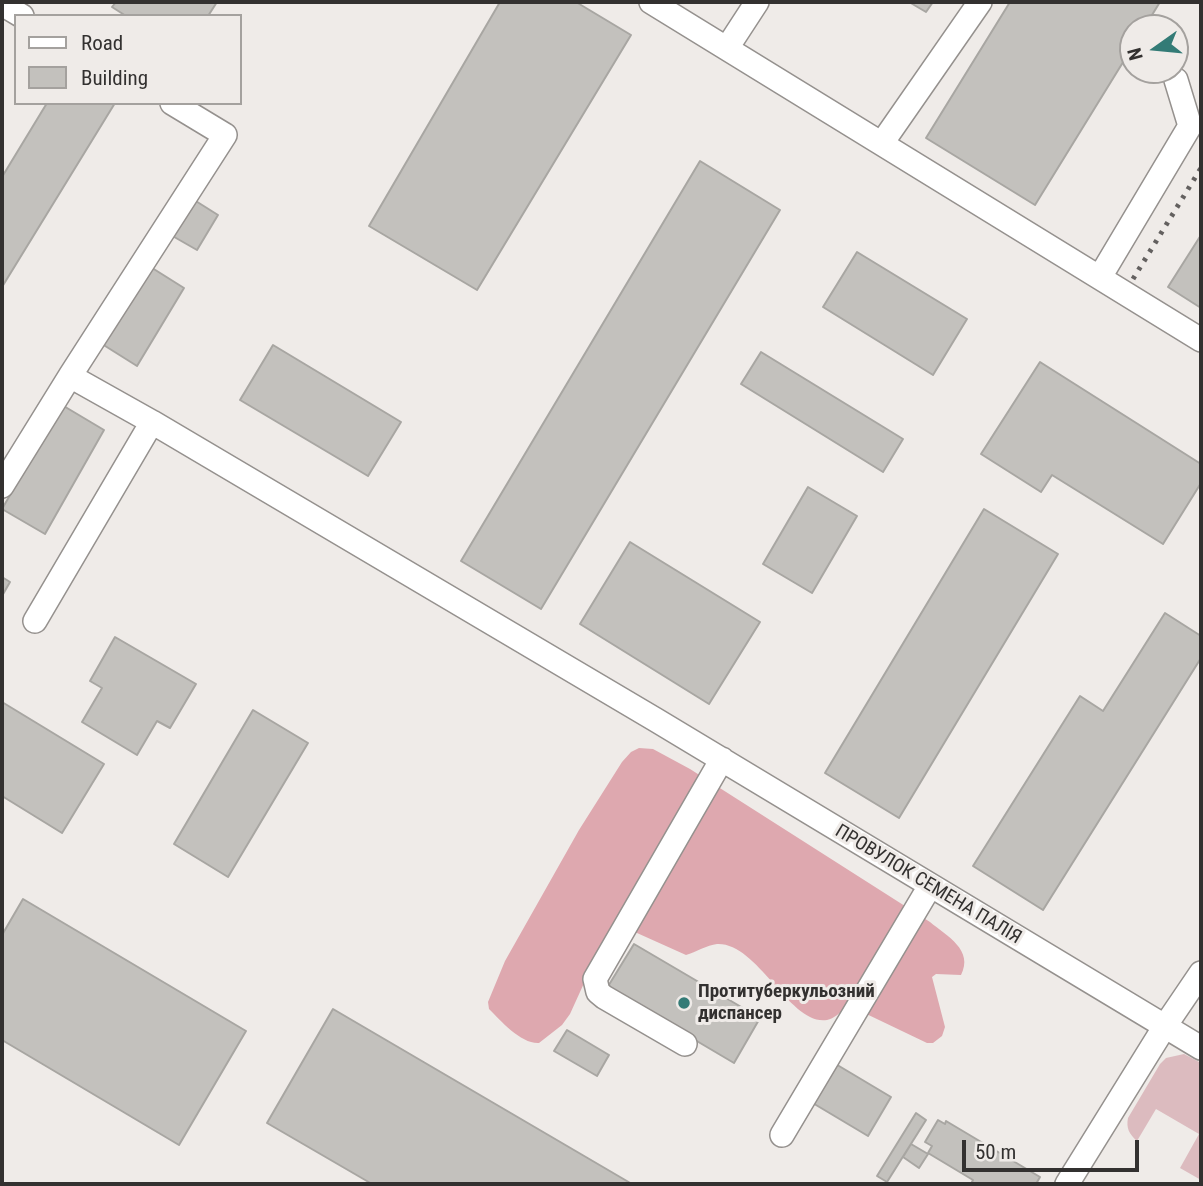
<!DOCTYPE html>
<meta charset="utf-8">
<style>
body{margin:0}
#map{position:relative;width:1203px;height:1186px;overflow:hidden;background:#efebe8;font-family:"Roboto Condensed",sans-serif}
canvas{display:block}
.frame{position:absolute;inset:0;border:4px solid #333130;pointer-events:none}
.legend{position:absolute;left:14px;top:14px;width:228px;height:91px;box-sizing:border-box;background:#efebe8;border:2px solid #a4a19e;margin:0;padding:9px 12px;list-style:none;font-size:21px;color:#333130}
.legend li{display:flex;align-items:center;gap:14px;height:35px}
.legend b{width:35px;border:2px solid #a4a19e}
.north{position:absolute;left:1119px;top:14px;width:70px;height:70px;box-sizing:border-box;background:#efebe8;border:2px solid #a4a19e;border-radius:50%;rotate:255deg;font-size:19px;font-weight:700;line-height:28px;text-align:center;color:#333130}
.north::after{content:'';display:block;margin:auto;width:24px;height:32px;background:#337b76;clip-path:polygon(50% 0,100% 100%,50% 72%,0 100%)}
.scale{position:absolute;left:962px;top:1140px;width:177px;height:32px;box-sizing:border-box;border:4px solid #333130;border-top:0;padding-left:9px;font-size:21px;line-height:24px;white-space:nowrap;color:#333130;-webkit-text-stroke:5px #efebe8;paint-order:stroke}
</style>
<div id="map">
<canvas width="1203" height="1186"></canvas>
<div class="frame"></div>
<ul class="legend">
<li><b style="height:9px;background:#fff"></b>Road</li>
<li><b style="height:19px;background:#c3c1bd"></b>Building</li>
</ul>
<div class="north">N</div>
<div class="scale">50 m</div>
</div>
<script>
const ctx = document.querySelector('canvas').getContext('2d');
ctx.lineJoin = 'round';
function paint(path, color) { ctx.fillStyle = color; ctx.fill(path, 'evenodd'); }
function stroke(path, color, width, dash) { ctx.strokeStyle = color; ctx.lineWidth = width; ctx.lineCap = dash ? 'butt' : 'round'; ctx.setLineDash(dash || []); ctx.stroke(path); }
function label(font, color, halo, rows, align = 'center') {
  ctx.font = font + ' "Roboto Condensed",sans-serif'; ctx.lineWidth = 6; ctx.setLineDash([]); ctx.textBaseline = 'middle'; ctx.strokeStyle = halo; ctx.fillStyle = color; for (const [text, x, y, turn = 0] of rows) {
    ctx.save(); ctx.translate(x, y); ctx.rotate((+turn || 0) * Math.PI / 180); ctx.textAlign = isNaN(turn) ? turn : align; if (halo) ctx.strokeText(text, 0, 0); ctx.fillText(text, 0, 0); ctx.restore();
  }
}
const green = new Path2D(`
 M1184 1054 1201 1063V1180L1180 1168 1199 1134 1156 1109 1137 1141C1129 1134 1126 1128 1128 1118L1160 1064 1166 1058Z`);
const forest = new Path2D(`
 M639 748 653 749 690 769 930 922C947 936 974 950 961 975L936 974 932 977 945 1027 942 1036 933 1043H927L856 1009 846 1008C840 1012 834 1019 827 1020 790 1026 758 942 717 944 707 945 696 952 686 955L637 933H632L585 981 570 1014 562 1025 539 1043C521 1044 501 1021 489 1009L488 1002 505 961 579 830 622 762 631 752Z`);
const building = new Path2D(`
 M116 2H217L208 16H126L112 7Z
 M500 2H576L631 35 477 290 369 226Z
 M909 2H933L926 12Z
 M1010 2H1160L1144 28H1133V46L1035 205 926 138Z
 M47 103H115L2 287V177Z
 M700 161 780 210 541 609 461 561Z
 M191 198 218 215 197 250 169 234Z
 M1201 235V308L1168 287Z
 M857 252 967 319 933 375 823 307Z
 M149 266 184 288 137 366 102 344Z
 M273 345 401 422 368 476 240 400Z
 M761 352 903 439 883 472 741 384Z
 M1040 362 1201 464V483L1163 544 1052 475 1041 492 981 454Z
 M62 405 104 430 45 534 2 509Z
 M808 487 857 516 812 593 763 564Z
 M984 509 1058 554 899 818 825 773Z
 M630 542 760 622 709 704 580 624Z
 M2 577 10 582 2 596Z
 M1165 613 1201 636V658L1043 910 973 866 1080 696 1103 711Z
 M115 637 196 684 170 728 157 721 137 755 82 722 102 688 90 681Z
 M2 702 104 764 62 833 2 796Z
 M253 710 308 743 228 877 174 844Z
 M23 899 246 1031 179 1145 2 1040V935Z
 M634 944 760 1018 734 1063 607 988Z
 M333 1009 632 1184H372L267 1123Z
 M567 1030 609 1055 597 1076 554 1051Z
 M834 1063 891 1097 868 1136 811 1102Z
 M916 1113 926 1120 887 1182 877 1176Z
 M938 1120 945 1124 946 1121 1040 1177 1036 1184H971L973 1180 928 1153 932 1146 925 1142Z
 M911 1144 928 1154 919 1168 903 1157Z`);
const minor = new Path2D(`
 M651 2 1201 340
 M2 4 22 16
 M727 48 757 2
 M882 143 980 2
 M1100 277 1190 126 1176 80
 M70 376 225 135 172 103
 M2 486 70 376 152 422
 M35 621 152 422 656 720 1201 1048
 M685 1044 604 997 598 992 595 979 722 759
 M782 1135 930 886
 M1067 1184 1165 1026 1201 973`);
const rail = new Path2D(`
 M1133 279 1201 168`);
const markers = [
 [684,1003,7,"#337b76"]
];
const streetNames = [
 ["ПРОВУЛОК СЕМЕНА ПАЛІЯ",928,885,31]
];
const poiNames = [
 ["Протитуберкульозний",698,992],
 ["диспансер",698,1014]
];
paint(green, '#dcbbbf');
paint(forest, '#dea8af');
paint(building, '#c3c1bd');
stroke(building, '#a8a6a2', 2);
stroke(minor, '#95918e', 26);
stroke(minor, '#fff', 23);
stroke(rail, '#63605f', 5, [3.5, 7]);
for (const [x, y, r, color] of markers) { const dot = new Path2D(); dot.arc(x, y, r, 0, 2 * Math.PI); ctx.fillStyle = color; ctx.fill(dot); stroke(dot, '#efebe8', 2.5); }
label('19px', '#333130', '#efebe8', streetNames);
label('bold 19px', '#333130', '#efebe8', poiNames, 'left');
</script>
